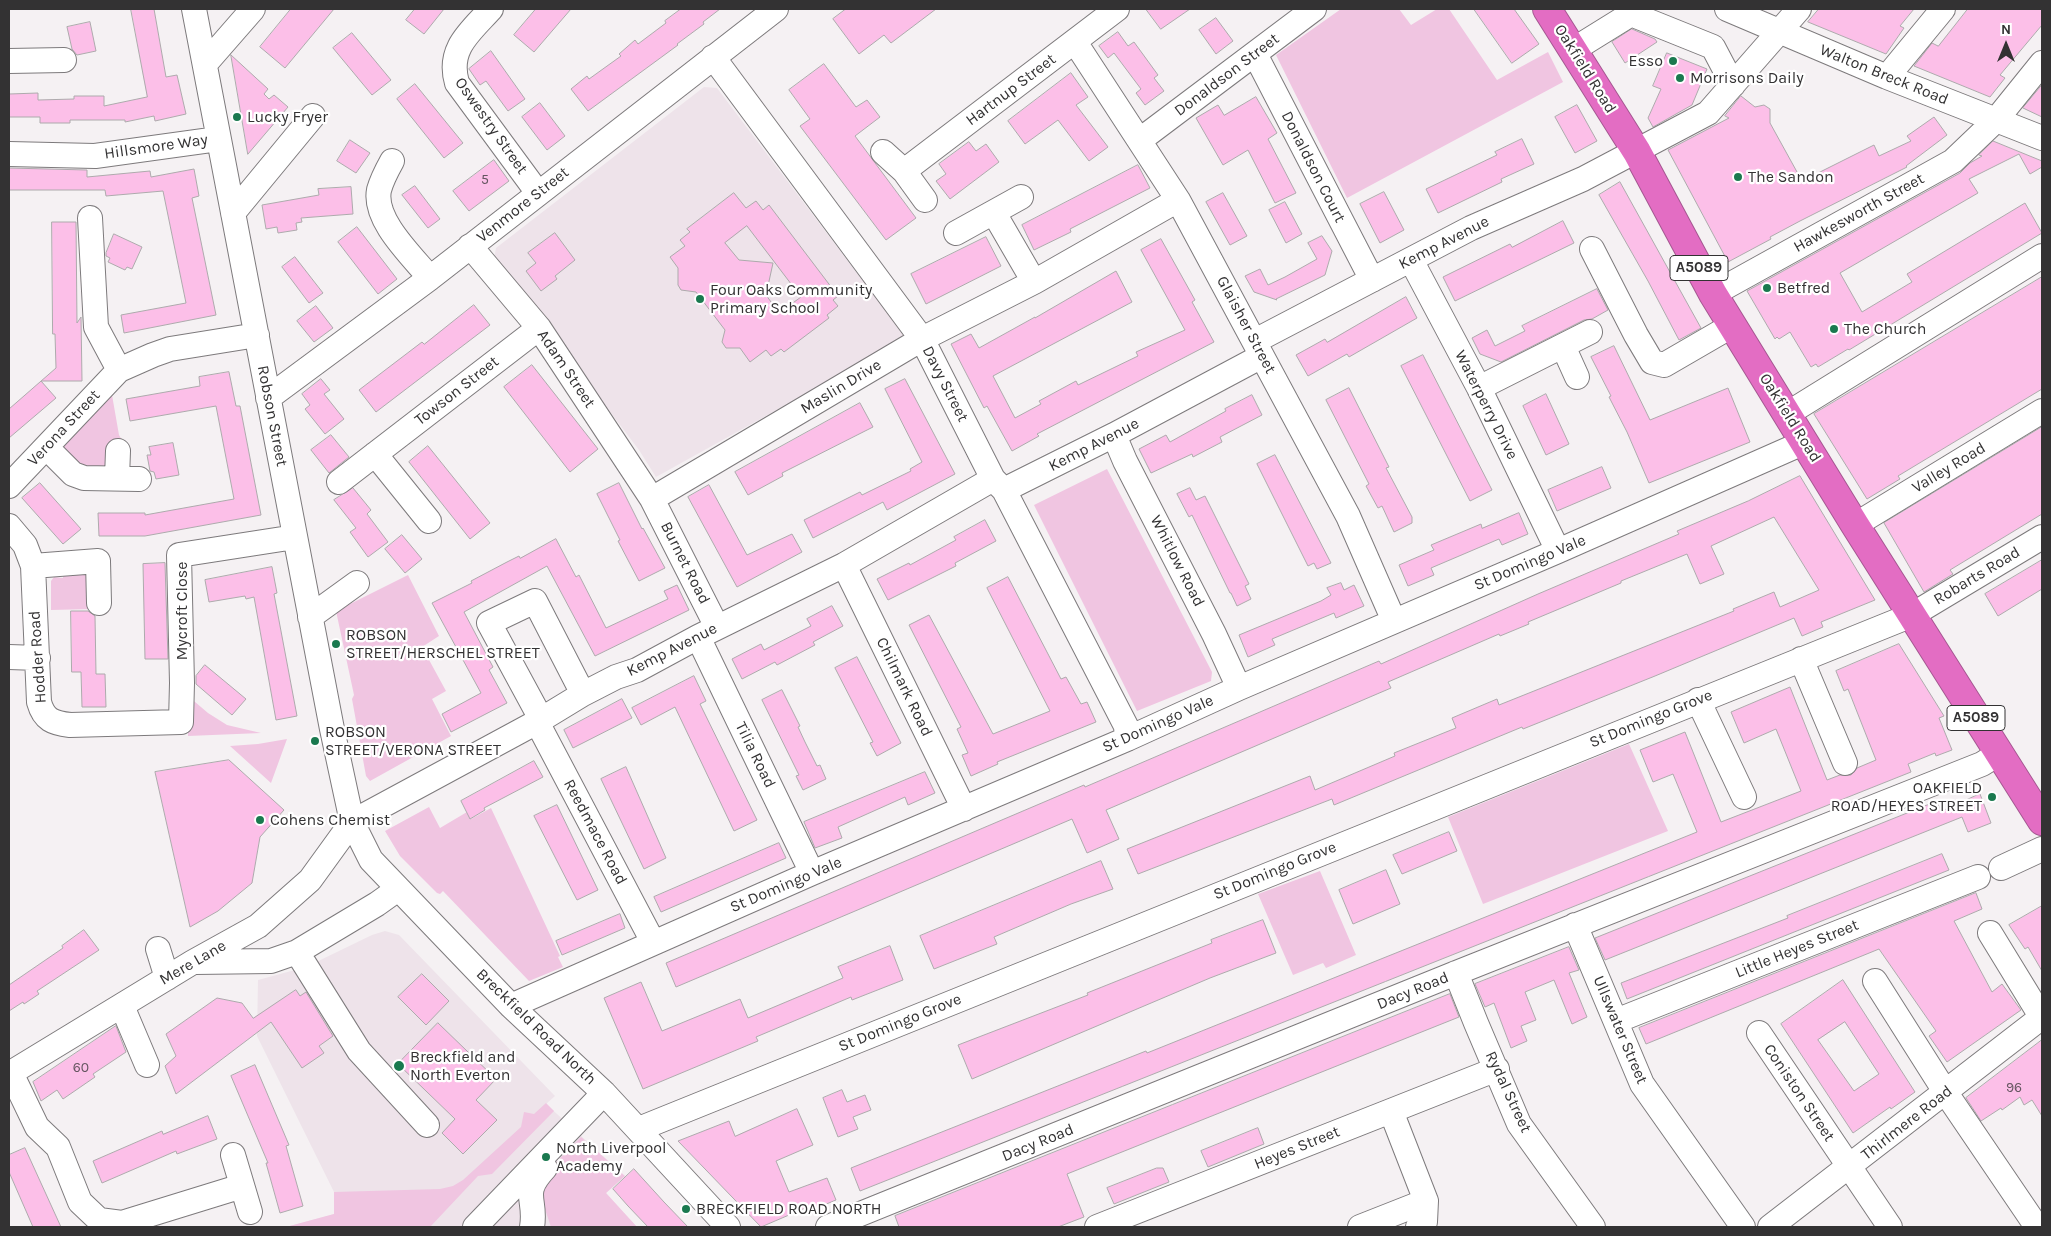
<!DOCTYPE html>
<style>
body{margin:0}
#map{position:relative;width:2051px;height:1236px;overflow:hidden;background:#f5f1f3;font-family:Karla,sans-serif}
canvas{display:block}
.frame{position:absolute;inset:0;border:10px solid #333233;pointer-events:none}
.north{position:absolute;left:1981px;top:20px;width:50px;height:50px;-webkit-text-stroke:4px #fff;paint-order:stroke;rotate:0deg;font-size:14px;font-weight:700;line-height:20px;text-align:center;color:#333233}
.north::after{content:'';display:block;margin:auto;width:18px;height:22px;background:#333233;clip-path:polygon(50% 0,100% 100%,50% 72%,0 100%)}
</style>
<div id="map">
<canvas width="2051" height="1236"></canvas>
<div class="frame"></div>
<div class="north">N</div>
</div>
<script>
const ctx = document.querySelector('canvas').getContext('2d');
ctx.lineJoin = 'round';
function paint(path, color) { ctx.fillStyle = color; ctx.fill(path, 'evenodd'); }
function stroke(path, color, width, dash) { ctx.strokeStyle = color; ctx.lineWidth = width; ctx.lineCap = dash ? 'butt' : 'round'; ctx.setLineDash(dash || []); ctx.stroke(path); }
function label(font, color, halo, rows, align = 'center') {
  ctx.font = font + ' Karla,sans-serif'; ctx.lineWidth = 4.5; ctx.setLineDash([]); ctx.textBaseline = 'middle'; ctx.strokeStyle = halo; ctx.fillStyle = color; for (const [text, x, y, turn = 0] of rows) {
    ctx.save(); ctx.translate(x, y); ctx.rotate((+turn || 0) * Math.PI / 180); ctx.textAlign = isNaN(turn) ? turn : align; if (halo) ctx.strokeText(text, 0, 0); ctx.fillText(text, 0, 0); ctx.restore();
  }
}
const built = new Path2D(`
 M704 87 717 88 906 338 656 477 639 450 494 259 496 248Z
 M385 931 399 935 555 1096 546 1104 625 1176 606 1193 637 1227H286L334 1214V1192L257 1036 258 980 306 967 372 935Z`);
const green = new Path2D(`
 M1341 9H1399L1411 25 1437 9H1449L1497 80 1548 52 1563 82 1347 198 1276 55Z
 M112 395 119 435 123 442 104 467 78 466 63 450V447Z
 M1107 469 1212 672 1211 681 1137 711 1034 505Z
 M63 569H85L91 576 92 609 51 610V581L54 577 63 578Z
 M408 575 439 636 422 647 446 691 432 699 451 736 370 781 366 776 352 699 354 695 336 611Z
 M188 696 208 713 227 725 261 733 188 736Z
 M287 739 271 783 230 746 258 744Z
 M1629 744 1668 831 1483 904 1448 817Z
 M429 807 440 828 467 812 471 819 491 808 560 956 558 957 563 967 529 981 443 891 440 894 437 893 400 856 385 831Z
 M1320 871 1356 955 1326 968 1323 963 1293 975 1258 894Z
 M546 1103 554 1111 492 1174 478 1176 430 1227H286L334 1214V1192L440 1189 453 1186 463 1180 521 1127 524 1112 534 1114Z
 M581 1137 625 1176 606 1193 637 1227H551L540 1194 542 1177Z`);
const building = new Path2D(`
 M131 9H154L166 77 177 75 186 114 155 121 154 116 125 122V120H70V123H40V117H9V94L38 93V100L74 99V96H104V106L147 97Z
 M291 9H334L285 68 260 47Z
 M415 9H444L424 34 406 20Z
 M536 9H571L534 52 514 35Z
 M681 9H720L703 22 704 24 677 44 678 45 588 111 571 89 587 76 589 79 621 56 619 54 635 40 638 44 666 23 665 21Z
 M846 9H936L891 43 884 35 859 54 833 19Z
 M1146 9H1190L1161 29Z
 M1474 9H1514L1539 44 1512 63Z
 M1819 9H1914L1900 26 1904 28 1886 54 1808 22Z
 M1968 9H2042V25L2000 75 2005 78 1990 97 1914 66 1932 43 1938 46Z
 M1216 18 1233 41 1216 54 1199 30Z
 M90 22 96 51 77 55 72 49 67 27Z
 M1632 29 1655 39 1657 42 1625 63 1612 42Z
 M1118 32 1128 46 1134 42 1158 75 1154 78 1164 91 1145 105 1136 93 1141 89 1114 53 1108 58 1099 46Z
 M352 33 391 80 372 95 333 48Z
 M491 51 525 99 508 111 486 81 480 85 469 69Z
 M1667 53 1707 69 1692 105 1653 127 1648 118 1661 89 1653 86Z
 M231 55 268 89 264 94 269 99 274 95 288 107 248 154Z
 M824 64 856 107 867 100 880 117 855 136 916 218 886 240 800 126 810 119 789 90Z
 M1071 73 1088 97 1076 105 1108 147 1089 161 1058 120 1025 144 1008 121Z
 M415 84 463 143 444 158 397 99Z
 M2042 85V117L2023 108Z
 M1741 96 1755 107 1764 105 1770 109V123L1802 181 1874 145 1879 156 1911 141 1907 136 1934 117 1947 135 1906 166 1907 167 1800 221 1770 237 1771 239 1728 262 1668 150 1729 118 1725 116Z
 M1256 97 1277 133 1268 139 1296 193 1275 203 1248 150 1223 165 1196 118 1218 105 1224 115Z
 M540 103 565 136 547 150 522 117Z
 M1577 105 1597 141 1575 153 1555 117Z
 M1522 139 1534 164 1501 179 1502 182 1438 213 1426 189 1497 155 1495 152Z
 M350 140 370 153 356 173 337 161Z
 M1993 141 2042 161V167L2030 174 2019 154 1969 179 1978 193 1840 273 1862 312 1912 282 1907 274 2025 203 2042 233 1849 350 1848 349 1818 367 1816 364 1811 367 1790 332 1779 339 1777 337 1775 339 1747 291 1960 173 1970 163 1982 156 1979 155Z
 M969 142 976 151 986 144 999 162 950 199 936 181 946 174 939 164Z
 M494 160 509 181 469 211 453 191Z
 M1138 165 1150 188 1070 229 1071 232 1034 250 1022 225Z
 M9 168 87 170V177L150 171 151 177 194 169 199 196 192 198 216 315 124 333 121 315 186 303 163 191 106 196 105 190H9Z
 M1620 182 1701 328 1679 340 1648 281 1599 195Z
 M415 186 440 219 428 228 402 195Z
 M351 187 353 214 301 218 302 222 296 223 297 230 278 233 277 227 266 229 262 205 319 195 318 189Z
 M1384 192 1404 230 1380 243 1360 204Z
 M734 193 746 208 756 201 763 210 769 205 838 296 833 300 838 306 827 315 829 318 784 352 781 349 771 356 766 350 750 362 740 348H726L722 342 725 330 696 292 681 290 678 285V268L670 257 685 246 680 240 690 232 687 229ZM747 226 801 297 779 313 766 295 773 263 739 260 725 243Z
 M1223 193 1247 236 1230 245 1206 202Z
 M1285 202 1302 234 1286 243 1269 210Z
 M1563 221 1574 243 1455 301 1443 277 1510 244 1512 247Z
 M52 222H76L77 323 81 317 82 381H41L56 398 9 438V409L56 368 55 334H53Z
 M357 227 397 279 378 294 338 242Z
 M555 233 575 260 555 276 557 279 541 291 526 271 536 263 528 253Z
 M114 234 142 247 132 269 127 267 125 270 108 262 110 258 106 256V253Z
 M1322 236 1332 251 1325 275 1276 299 1277 300 1254 292 1245 276 1260 269 1268 285 1285 277 1317 259 1308 243Z
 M986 237 1001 266 926 304 911 274Z
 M1161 239 1195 300 1192 302 1214 342 1037 434 1039 436 1012 451 987 406 984 408 951 344 971 334 979 348 1035 317V318L1116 271 1132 302 993 376 1015 418 1041 404 1039 401 1076 381 1078 385 1138 356 1136 352 1185 330 1141 250Z
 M295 257 323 293 309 303 282 267Z
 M2042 277V389L1898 476 1900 479 1867 499 1814 414Z
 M1597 289 1608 310 1592 319 1584 320 1501 362 1480 354 1472 338 1487 330 1495 346 1525 331 1522 326Z
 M1406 297 1417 318 1349 357 1347 354 1308 376 1296 355 1325 339 1327 342Z
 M474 305 490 325 376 412 359 390 422 342 424 344Z
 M316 306 333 328 314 342 297 321Z
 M1614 346 1650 420 1728 388 1750 442 1649 483 1627 432 1609 397 1611 396 1591 357Z
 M1423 355 1492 490 1470 501 1401 366Z
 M532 365 598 449 570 472 504 387Z
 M229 372 236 406H240L261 515 145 536H99L98 513H145V515L234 499 216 406 130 421 126 399 200 386 199 377Z
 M321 379 330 390 324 394 344 419 325 434 305 409 310 405 302 394Z
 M905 379 955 474 887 510 883 502 813 538 804 520 860 492 862 495 911 471 910 469 922 462 885 389Z
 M1349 388 1389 467 1386 468 1412 517V523L1394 532 1382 506 1378 508 1366 486 1369 484 1326 400Z
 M1546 394 1569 444 1546 455 1523 406Z
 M1252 395 1262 415 1220 437 1222 442 1193 457 1192 454 1151 473 1139 449 1166 435 1170 442 1226 411 1225 409Z
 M860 403 873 427 782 473 783 476 748 495 735 472Z
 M2042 427V514L1950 570 1953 574 1924 592 1884 523Z
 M331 435 349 457 329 473 311 450Z
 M173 443 179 475 156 479 154 472 150 471 147 455H151L149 447Z
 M428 446 490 523 470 539 409 462Z
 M1275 455 1331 563 1317 569 1314 563 1308 566 1257 464Z
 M1602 467 1611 488 1557 511 1548 490Z
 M1800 476 1875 600 1821 622 1823 627 1802 636 1794 618 1655 676 1523 729 1522 727 1334 805 1332 799 1138 874 1127 849 1310 776 1315 790 1395 756 1394 753 1456 728 1452 718 1497 699 1499 705 1734 611 1733 609 1774 592 1780 607 1819 590 1774 517 1711 546 1724 574 1700 584 1687 554 1621 581V583L1528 622 1529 624 1500 636 1499 634 1388 682 1391 688 1106 810 1119 839 1087 853 1072 819 676 987 666 963 1084 785 1085 787 1379 661 1381 664 1538 594 1679 534 1677 531 1748 501Z
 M40 483 81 529 63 544 22 498Z
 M619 483 642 529 643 528 665 568 639 581 618 541 620 540 597 494Z
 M709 485 747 555 792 534 802 552 737 587 688 497Z
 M353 488 371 510 367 514 388 542 368 557 350 532 356 528 334 500Z
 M1190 488 1196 500 1205 496 1249 584 1245 586 1251 599 1237 606 1231 593H1230L1192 515 1189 517 1177 494Z
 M1519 513 1528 534 1502 545 1499 539 1431 568 1434 575 1408 586 1399 565 1434 550 1431 545 1481 524 1482 528Z
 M985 520 996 541 955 563 956 566 888 600 877 579 909 563 910 565 956 540 954 537Z
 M402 535 422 559 405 573 385 549Z
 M556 539 576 577 579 575 606 628 668 599 664 591 677 585 689 610 595 656 547 566 464 612 493 667 489 670 507 703 451 732 442 714 481 693 432 603 472 583 471 581 507 562 519 556 520 558Z
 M2042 560V589L1998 616 1985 594Z
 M165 563 168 659H145L143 564Z
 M272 567 277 593 274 594 297 716 276 720 254 597 246 599 245 596 209 602 205 580Z
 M1008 577 1061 679 1066 677 1081 704 1087 702 1096 722 997 762 998 764 971 776 962 755 968 753 957 729 961 727 909 625 929 615 993 734 1050 711 987 588Z
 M1341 583 1344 590 1354 585 1364 606 1336 618 1334 613 1272 639 1275 645 1248 657 1239 635 1321 601 1331 595 1327 588Z
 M832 606 843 626 813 642 815 645 777 665 775 662 742 679 732 659 761 644 764 650 811 626 807 619Z
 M71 611H88L95 616 96 674H105L106 707H82L81 672H72Z
 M1899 644 1944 716 1939 718 1952 750 1936 756 1935 753 1908 764 1911 772 860 1191 851 1168 1146 1051 1147 1053 1697 832 1673 774 1653 782 1640 750 1685 732 1721 822 1801 791 1776 729 1744 743 1731 712 1790 687 1827 780 1840 775H1851L1857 768 1876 760 1848 689 1844 691 1836 671Z
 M857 657 901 743 877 756 870 743 873 742 835 668Z
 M205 665 246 699 232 715 196 684V676Z
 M694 676 706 701 700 704 757 820 734 831 675 707 641 725 632 708Z
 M782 690 800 726 798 727 805 742 817 766 820 765 826 779 803 790 796 776 799 775 762 700Z
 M622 699 632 718 573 748 564 730Z
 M229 760 284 810 260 837 252 883 218 911 190 927 155 772Z
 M534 761 543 777 484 808 485 810 470 819 461 801Z
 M626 767 666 858 644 869 601 779Z
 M925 772 935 793 908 805 905 797 838 827 842 838 815 848 804 822Z
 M1980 794 1991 823 1968 832 1962 817 1605 960 1595 938 1937 801 1941 811Z
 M557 805 598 890 577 900 534 816Z
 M1449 832 1457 851 1402 874 1393 855Z
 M779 843 786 858 661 912 654 897Z
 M1942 854 1949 870 1627 999 1621 983 1788 918 1787 916Z
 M1101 861 1113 889 1071 904 994 937 997 944 934 969 920 936Z
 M1386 870 1400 904 1353 924 1339 890Z
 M1976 893 1982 909 1954 921 1992 992 2002 984 2021 1010 1947 1062 1929 1036 1936 1031 1879 949 1646 1044 1639 1028Z
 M2042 906V971L2028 947 2025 949 2009 925Z
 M620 914 625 928 562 955 556 941Z
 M1263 920 1276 953 1210 978 972 1079 958 1045 1088 995 1087 993 1212 943 1211 940Z
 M84 930 99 950 37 991 39 994 24 1004 23 1002 9 1011V985L63 948 62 946Z
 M890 946 903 980 852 1000 851 997 756 1037 758 1041 643 1089 604 998 641 982 662 1031 740 999 748 1018 843 978 838 967Z
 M1569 947 1579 970 1569 973 1587 1017 1572 1024 1554 980 1525 992 1536 1020 1521 1026 1527 1041 1511 1048 1494 1003 1485 1007 1475 984Z
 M422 974 449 1001 426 1025 398 997Z
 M1843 980 1915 1092 1891 1109 1890 1107 1853 1133 1781 1024ZM1845 1022 1879 1074 1854 1091 1818 1040Z
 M296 990 300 996 306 992 333 1036 319 1046 324 1053 302 1068 271 1022 176 1094 165 1066 176 1056 166 1034 217 998 242 1003 253 1018Z
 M1450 994 1459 1017 1067 1174 1084 1217 1058 1227H899L895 1216Z
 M438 1023 496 1079 476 1100 497 1120 463 1154 442 1133 455 1119 398 1064Z
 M116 1026 126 1052 93 1074 95 1077 63 1099 57 1090 41 1101 33 1082Z
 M2042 1040V1116L2032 1100 2024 1105 2020 1097 2002 1110 2001 1108 1981 1121 1966 1098Z
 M255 1065 289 1145 286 1146 303 1206 280 1213 266 1163H268L231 1076Z
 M842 1090 847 1102 865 1095 871 1110 853 1117 858 1129 838 1137 823 1098Z
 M797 1109 813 1145 776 1161 789 1192 827 1178 836 1200 812 1210 810 1206 761 1227 678 1141 729 1121 735 1136Z
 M208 1116 217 1139 177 1154 176 1151 102 1183 93 1161 162 1131 163 1134Z
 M1258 1128 1264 1144 1208 1167 1201 1151Z
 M25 1148 61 1227H33L9 1172V1155Z
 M1157 1168H1163L1169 1182 1114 1204 1107 1188Z
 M634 1169 664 1202 688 1227H648L628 1206 613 1189Z`);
const minor = new Path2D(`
 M194 9 332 729 352 822 371 860 511 1006 604 1093 728 1227
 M491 9C470 32 447 49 457 83L538 193
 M1727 9 1887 77 2042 138
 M1075 42 1178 200 1348 516 1394 621
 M1573 50 1631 14 1713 47 1733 85
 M1255 54 1372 280
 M713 57 922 339 993 479 1004 490 1126 726 1127 739
 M9 61 64 60
 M205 64 253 9
 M1887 77 1943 9
 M1140 140 1314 9
 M883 152 904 171 925 200
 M9 154 95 156 218 139
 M392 161C387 170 382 179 379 190 373 220 412 256 430 278
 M904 171 1117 9
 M233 213 313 116
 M994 213 1034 282
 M90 218 96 327 119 370
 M956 233 1021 197
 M470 246 539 328 652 499 717 627
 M1592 249 1636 335 1652 362 1664 365 1733 325
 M1411 260 1479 388 1558 551
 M1713 294 1953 161 1996 120 2042 63
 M1255 341 1471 228 1583 179 1708 113 1799 9
 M1563 346 1577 377
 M1479 388 1590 332
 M268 398 430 278 776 9
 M1787 414 2042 256
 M1114 435 1125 461 1214 634 1239 688
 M46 447 73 474 84 478 139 479
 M375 454 429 521
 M117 478 118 451
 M339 482 539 328
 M9 486 119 370 153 355 170 349 257 335
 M1004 490 1114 435 1262 356
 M652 499 922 339 1034 282 1178 200
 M1855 525 2042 411
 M9 526 25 545 33 566 39 702C44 720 53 723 70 725L181 722 182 683 179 555 295 537
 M844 565 964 809
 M33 566 98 561 99 603
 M310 617 357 583
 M698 637 812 873
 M9 657 38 658
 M1801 659 1845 763
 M1698 700 1744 797
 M541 719 489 623 535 601 583 694
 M537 722 653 942
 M2001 868 2042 849
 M1575 925 1642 1084 1743 1227
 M1990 933 2042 1018
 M158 949 167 978
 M297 952 359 1051 427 1125
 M195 962 271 961 297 952 377 904 398 889
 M1456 973 1476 1023 1519 1124 1593 1227
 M1875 981 1946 1093 2037 1227
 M122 1006 147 1065
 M511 1006 812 873 1127 739 1239 688 1558 551 1805 442
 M1616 1021 1978 877
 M1759 1033 1890 1227
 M11 1073 37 1127 58 1147 80 1202 99 1220 122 1223 242 1186
 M9 1074 193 962 258 926 310 880 352 822 537 722 583 694 616 677 637 670 698 637 844 565 993 479
 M1391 1111 1426 1201 1425 1222 1418 1227
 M639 1129 1912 615 2042 537
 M233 1155 250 1212
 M475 1227 604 1093
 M532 1227C537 1198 520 1195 545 1168
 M828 1227 1456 973 1982 764 1998 754
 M1097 1227 1497 1069
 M1360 1227 1426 1201
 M1770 1227 2042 1017`);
const highway = new Path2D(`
 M1547 9 1637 152 1713 294 1855 525 2042 821`);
const markers = [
 [1673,61,5,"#1a794f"],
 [1680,78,5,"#1a794f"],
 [237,117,5,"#1a794f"],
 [1738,177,5,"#1a794f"],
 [1767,288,5,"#1a794f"],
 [700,299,5,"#1a794f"],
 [1834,329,5,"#1a794f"],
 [336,644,5,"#1a794f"],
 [315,741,5,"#1a794f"],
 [1992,797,5,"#1a794f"],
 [260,820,5,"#1a794f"],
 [399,1066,6,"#1a794f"],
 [546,1157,5,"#1a794f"],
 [686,1209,5,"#1a794f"]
];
const numberNames = [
 ["5",485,180],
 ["60",81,1068],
 ["96",2014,1088]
];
const shields = [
 [1699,268,58],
 [1976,718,58]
];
const shieldNames = [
 ["A5089",1699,268],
 ["A5089",1976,718]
];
const poiNames = [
 ["Esso",1663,61,"right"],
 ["Morrisons Daily",1690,78],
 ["Lucky Fryer",247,117],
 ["The Sandon",1748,177],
 ["Betfred",1777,288],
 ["Four Oaks Community",710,290],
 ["Primary School",710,308],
 ["The Church",1844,329],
 ["ROBSON",346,635],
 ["STREET/HERSCHEL STREET",346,653],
 ["ROBSON",325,732],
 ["STREET/VERONA STREET",325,750],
 ["OAKFIELD",1982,788,"right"],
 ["ROAD/HEYES STREET",1982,806,"right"],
 ["Cohens Chemist",270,820],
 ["Breckfield and",410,1057],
 ["North Everton",410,1075],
 ["North Liverpool",556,1148],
 ["Academy",556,1166],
 ["BRECKFIELD ROAD NORTH",696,1209]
];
const streetNames = [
 ["Oakfield Road",1585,69,58],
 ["Donaldson Street",1227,75,-37],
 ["Walton Breck Road",1884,75,22],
 ["Hartnup Street",1011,90,-37],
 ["Oswestry Street",491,126,55],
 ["Hillsmore Way",156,147,-8],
 ["Donaldson Court",1313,167,63],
 ["Venmore Street",523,205,-38],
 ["Hawkesworth Street",1859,213,-29],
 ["Kemp Avenue",1444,243,-27],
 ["Glaisher Street",1246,325,62],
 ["Adam Street",566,369,56],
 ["Davy Street",945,384,63],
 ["Maslin Drive",841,387,-31],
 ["Towson Street",457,391,-38],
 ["Waterperry Drive",1486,405,63],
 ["Robson Street",272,416,79],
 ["Oakfield Road",1790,418,58],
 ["Verona Street",64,428,-47],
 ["Kemp Avenue",1094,445,-27],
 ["Valley Road",1949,468,-31],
 ["Whitlow Road",1177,561,63],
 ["Burnet Road",685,563,63],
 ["St Domingo Vale",1530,563,-23],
 ["Robarts Road",1977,576,-31],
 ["Mycroft Close",182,611,-90],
 ["Kemp Avenue",672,650,-27],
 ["Hodder Road",38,657,-94],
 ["Chilmark Road",904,687,64],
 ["St Domingo Grove",1651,719,-22],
 ["St Domingo Vale",1158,724,-24],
 ["Tilia Road",755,755,64],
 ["Reedmace Road",595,832,62],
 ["St Domingo Grove",1275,871,-22],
 ["St Domingo Vale",786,885,-23],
 ["Little Heyes Street",1797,949,-22],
 ["Mere Lane",193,963,-30],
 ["Dacy Road",1413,991,-22],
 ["St Domingo Grove",900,1023,-22],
 ["Breckfield Road North",536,1027,44],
 ["Ullswater Street",1620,1030,67],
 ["Rydal Street",1508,1092,65],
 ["Coniston Street",1799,1093,56],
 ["Thirlmere Road",1907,1123,-38],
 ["Dacy Road",1038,1143,-22],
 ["Heyes Street",1297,1148,-22]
];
paint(built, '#eee3ea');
paint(green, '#f0c5e1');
paint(building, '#fcbfe8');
stroke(building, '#adaaac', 1);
stroke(minor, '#7d7a7c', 26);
stroke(highway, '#a55891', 30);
stroke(minor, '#fff', 24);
stroke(highway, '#e36dc3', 28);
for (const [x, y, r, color] of markers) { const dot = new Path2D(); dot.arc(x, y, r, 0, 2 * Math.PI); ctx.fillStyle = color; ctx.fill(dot); stroke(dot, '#fff', 2); }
label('14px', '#655560', null, numberNames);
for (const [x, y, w] of shields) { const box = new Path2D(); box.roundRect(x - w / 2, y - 12.5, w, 25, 4); ctx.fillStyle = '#fff'; ctx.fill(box); stroke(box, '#333233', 1); }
label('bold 15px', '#333233', null, shieldNames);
label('16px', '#333233', '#fff', poiNames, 'left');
label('16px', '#333233', '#fff', streetNames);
</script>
